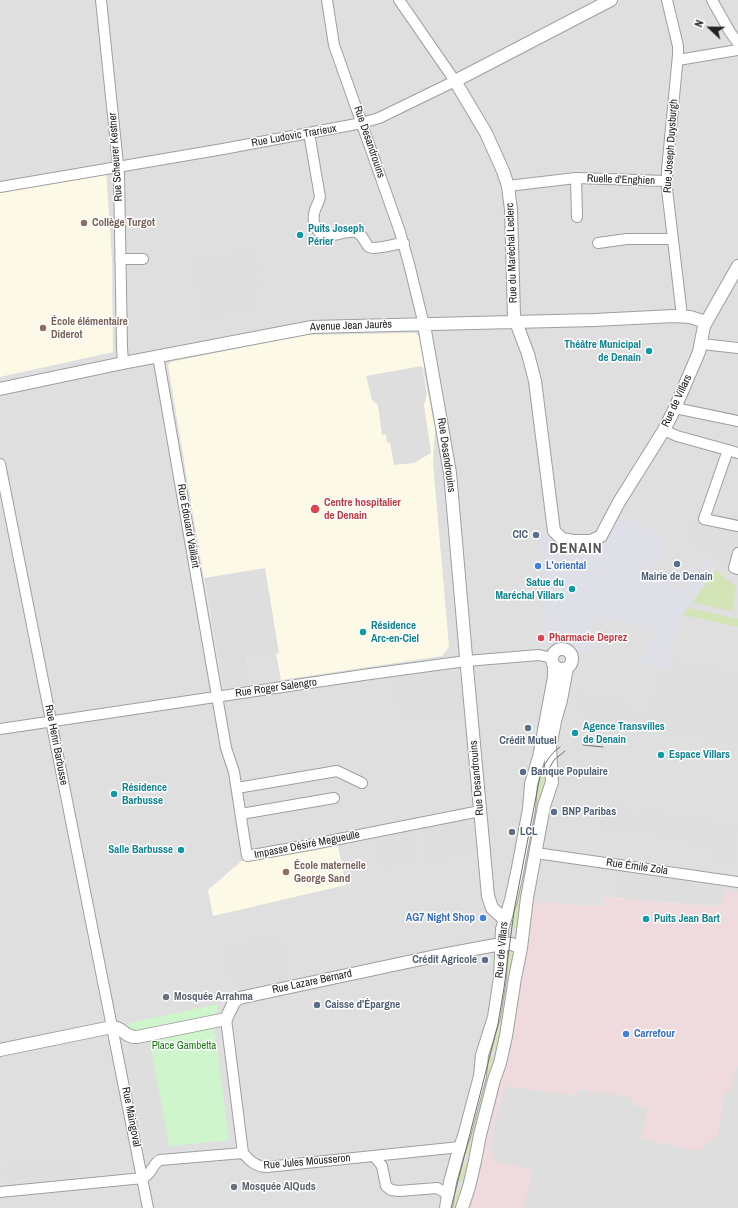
<!DOCTYPE html>
<meta charset="utf-8">
<style>
body{margin:0}
#map{position:relative;width:738px;height:1208px;overflow:hidden;background:#f1eeea;font-family:"Archivo Narrow",sans-serif}
canvas{display:block}
.north{position:absolute;left:690px;top:8px;width:40px;height:40px;-webkit-text-stroke:3px #fff;paint-order:stroke;rotate:292deg;font-size:11px;font-weight:700;line-height:16px;text-align:center;color:#222}
.north::after{content:'';display:block;margin:auto;width:14px;height:18px;background:#222;clip-path:polygon(50% 0,100% 100%,50% 72%,0 100%)}
</style>
<div id="map">
<canvas width="738" height="1208"></canvas>
<div class="north">N</div>
</div>
<script>
const ctx = document.querySelector('canvas').getContext('2d');
ctx.lineJoin = 'round';
function paint(path, color) { ctx.fillStyle = color; ctx.fill(path, 'evenodd'); }
function stroke(path, color, width, dash) { ctx.strokeStyle = color; ctx.lineWidth = width; ctx.lineCap = dash ? 'butt' : 'round'; ctx.setLineDash(dash || []); ctx.stroke(path); }
function label(font, color, halo, rows, align = 'center') {
  ctx.font = font + ' "Archivo Narrow",sans-serif'; ctx.lineWidth = 3; ctx.setLineDash([]); ctx.textBaseline = 'middle'; ctx.strokeStyle = halo; ctx.fillStyle = color; for (const [text, x, y, turn = 0] of rows) {
    ctx.save(); ctx.translate(x, y); ctx.rotate((+turn || 0) * Math.PI / 180); ctx.textAlign = isNaN(turn) ? turn : align; if (halo) ctx.strokeText(text, 0, 0); ctx.fillText(text, 0, 0); ctx.restore();
  }
}
const residential = new Path2D(`
 M0 0H738V892L725 890 721 907 603 897 602 906 467 1208H0Z`);
const commercial = new Path2D(`
 M724 890 738 892V1208H467L532 902 602 906 603 897 721 907Z`);
const education = new Path2D(`
 M106 169 112 260 113 352 0 377V185Z
 M416 333 420 338 427 364 423 369 435 428 433 463 449 647 442 656 281 680 276 653 247 658 251 685 226 689 222 687 168 365 170 362 302 335Z
 M338 846 346 885 213 916 208 890 244 859Z`);
const grass = new Path2D(`
 M716 570 736 587 732 611 692 602Z
 M688 608 738 619V627L683 615Z
 M548 766 549 773 519 929 509 927 539 772Z
 M507 947 515 949 499 1051 489 1049Z
 M488 1056 497 1058 472 1156 463 1154Z
 M461 1161 470 1164 465 1183 456 1181Z
 M455 1188 464 1190 459 1208H450Z`);
const park = new Path2D(`
 M218 1004 214 1028 229 1140 169 1146 149 1038 129 1032 124 1024Z`);
const parking = new Path2D(`
 M255 249 260 273 257 274 259 288 254 289 258 307 206 319 200 286 195 287 194 261Z
 M422 366 427 395 424 405 431 453 414 463 394 465 390 442 387 443 386 435H382L378 405 372 400 366 376Z
 M705 507 738 513V571L731 569 684 536 696 514 702 517Z
 M265 568 279 653 247 658 251 685 226 689 222 687 204 578Z
 M671 660 738 673V745L574 713 578 692 626 701 625 710 650 714 658 675 668 676Z
 M459 667 463 715 405 723 398 706 396 694V677Z
 M613 805 628 808 627 816 641 818 643 809 738 827 731 864 715 861 718 842 711 840 709 847 657 837 658 830 643 828 641 835 599 827 602 811 611 813Z
 M467 816 475 852 429 862 421 827Z
 M412 830 419 861 384 869 376 836Z
 M617 872 721 887 719 905 614 897Z
 M280 935 290 981 233 990 224 947Z
 M149 1037 169 1146 146 1150 128 1043Z
 M738 1066V1208H524L533 1170 497 1162 492 1155V1142L490 1140 505 1086 576 1096 578 1089 633 1098V1105L648 1108 641 1139 698 1151 718 1135 724 1094 732 1088 734 1069Z
 M75 1159 77 1174 6 1181 5 1166Z`);
const plaza = new Path2D(`
 M619 512 639 525 640 523 669 542 651 569 682 591 704 560 716 570 681 617 678 620 667 668 637 663 654 631V626L625 624 595 616 585 654 572 650 563 645 546 648 539 532 549 529 589 543Z`);
const minor = new Path2D(`
 M101 0 119 174 122 347 123 363
 M327 0 334 45 400 232 409 264 424 325
 M667 0 678 46V55L667 170V189L682 316
 M712 0 730 32 738 43
 M678 60 738 50
 M309 133 320 197C319 203 315 207 314 214 313 219 314 224 316 228 326 244 342 229 356 232 362 234 363 239 366 243 367 246 370 248 373 248 383 248 394 244 404 243
 M576 178 577 217
 M508 186 576 178 667 181
 M0 187 223 149 362 123 379 118 455 81 399 0
 M598 243 627 239H673
 M120 259H143
 M702 344 738 348
 M158 356 226 748 234 772 247 856 314 844 480 811
 M675 408 738 421
 M664 430 677 436 738 453
 M728 450 704 519 738 526
 M0 464 148 1208
 M738 553 734 568 738 569
 M0 729 363 675 466 661 539 655 552 658
 M237 788 337 771 362 783
 M241 814 334 798
 M536 853 738 882
 M226 1019 243 1153
 M374 1156 382 1166 386 1186 391 1190 399 1191 437 1188 448 1194
 M0 1192 143 1178C152 1174 152 1164 160 1160L243 1153C250 1161 256 1167 267 1167L460 1147`);
const tertiary = new Path2D(`
 M611 0 455 81 486 133 503 171 508 186 511 210 514 316 516 322 528 354 535 381 554 531 562 539 573 541H591L601 536 619 502 664 430 675 408 699 352 704 326 738 266
 M424 325 450 473 467 668 488 896 492 908 504 919
 M0 389 123 363 312 327 594 320 674 316 690 317 706 322
 M552 659a10 10 0 1 1 20 0a10 10 0 1 1-20 0Z
 M0 1050 112 1027C123 1027 125 1038 137 1037L226 1019 234 1002 239 998 431 957 501 944H512L521 948
 M446 1208 450 1182 458 1153 464 1136 480 1076 482 1055 494 1017 500 978 502 929 511 900 517 873 529 809 531 784 539 757 554 677V666
 M462 1208 469 1187 475 1161 480 1135 494 1080 500 1063 506 1036 515 978 521 948 527 898 544 806 552 782 550 747 555 721 561 700 567 668`);
const tram = new Path2D(`
 M583 745 603 747
 M546 774 554 760 565 751
 M451 1208 498 1024 504 988 514 911 540 776C544 764 550 754 560 747`);
const markers = [
 [84,223,4,"#8d6e63"],
 [300,235,4,"#0f9aa8"],
 [43,328,4,"#8d6e63"],
 [649,351,4,"#0f9aa8"],
 [315,509,5,"#e0444e"],
 [536,535,4,"#5c6f8a"],
 [677,564,4,"#5c6f8a"],
 [538,566,4,"#3f7fe0"],
 [572,589,4,"#0f9aa8"],
 [363,632,4,"#0f9aa8"],
 [541,638,4,"#e0444e"],
 [528,728,4,"#5c6f8a"],
 [575,733,4,"#0f9aa8"],
 [661,755,4,"#0f9aa8"],
 [523,772,4,"#5c6f8a"],
 [114,794,4,"#0f9aa8"],
 [554,812,4,"#5c6f8a"],
 [512,832,4,"#5c6f8a"],
 [181,850,4,"#0f9aa8"],
 [286,872,4,"#8d6e63"],
 [483,918,4,"#3f7fe0"],
 [646,919,4,"#0f9aa8"],
 [485,960,4,"#5c6f8a"],
 [166,997,4,"#6b7280"],
 [317,1005,4,"#5c6f8a"],
 [626,1034,4,"#3f7fe0"],
 [234,1187,4,"#6b7280"]
];
const streetNames = [
 ["Rue Ludovic Trarieux",294,136,-10],
 ["Rue Desandrouins",369,142,71],
 ["Rue Joseph Duysburgh",671,146,-86],
 ["Rue Scheurer Kestner",116,157,-94],
 ["Ruelle d'Enghien",621,180,2],
 ["Rue du Maréchal Leclerc",512,253,-92],
 ["Avenue Jean Jaurès",351,326,-2],
 ["Rue de Villars",677,401,-65],
 ["Rue Desandrouins",446,455,82],
 ["Rue Édouard Vaillant",188,526,80],
 ["Rue Roger Salengro",276,688,-8],
 ["Rue Henri Barbusse",56,745,79],
 ["Rue Desandrouins",477,778,-95],
 ["Impasse Désiré Megueulle",307,845,-11],
 ["Rue Émile Zola",637,867,8],
 ["Rue de Villars",502,950,-85],
 ["Rue Lazare Bernard",312,982,-12],
 ["Rue Maingoval",131,1117,79],
 ["Rue Jules Mousseron",307,1162,-5]
];
const educationNames = [
 ["Collège Turgot",92,223],
 ["École élémentaire",51,322],
 ["Diderot",51,335],
 ["École maternelle",294,866],
 ["George Sand",294,879]
];
const cultureNames = [
 ["Puits Joseph",308,229],
 ["Périer",308,242],
 ["Théâtre Municipal",641,345,"right"],
 ["de Denain",641,358,"right"],
 ["Satue du",564,583,"right"],
 ["Maréchal Villars",564,596,"right"],
 ["Résidence",371,626],
 ["Arc-en-Ciel",371,639],
 ["Agence Transvilles",583,727],
 ["de Denain",583,740],
 ["Espace Villars",669,755],
 ["Résidence",122,788],
 ["Barbusse",122,801],
 ["Salle Barbusse",173,850,"right"],
 ["Puits Jean Bart",654,919]
];
const healthNames = [
 ["Centre hospitalier",324,503],
 ["de Denain",324,516],
 ["Pharmacie Deprez",549,638]
];
const serviceNames = [
 ["CIC",528,535,"right"],
 ["Mairie de Denain",677,577,"center"],
 ["Crédit Mutuel",528,741,"center"],
 ["Banque Populaire",531,772],
 ["BNP Paribas",562,812],
 ["LCL",520,832],
 ["Crédit Agricole",477,960,"right"],
 ["Caisse d'Épargne",325,1005]
];
const shopNames = [
 ["L'oriental",546,566],
 ["AG7 Night Shop",475,918,"right"],
 ["Carrefour",634,1034]
];
const worshipNames = [
 ["Mosquée Arrahma",174,997],
 ["Mosquée AlQuds",242,1187]
];
const parkNames = [
 ["Place Gambetta",184,1046]
];
const districtNames = [
 ["DENAIN",576,549]
];
paint(residential, '#e0dfdf');
paint(commercial, '#efdbdd');
paint(education, '#fcfae7');
paint(grass, '#d3e5b6');
paint(park, '#cff5cd');
paint(parking, '#dedede');
paint(plaza, '#dedfe7');
stroke(minor, '#9f9f9f', 12);
stroke(tertiary, '#9f9f9f', 14);
stroke(minor, '#fff', 10);
stroke(tertiary, '#fff', 12);
stroke(tram, '#707070', 1);
for (const [x, y, r, color] of markers) { const dot = new Path2D(); dot.arc(x, y, r, 0, 2 * Math.PI); ctx.fillStyle = color; ctx.fill(dot); stroke(dot, '#fff', 1.5); }
label('11px', '#222', '#fff', streetNames);
label('bold 11px', '#785e54', '#fff', educationNames, 'left');
label('bold 11px', '#0d838f', '#fff', cultureNames, 'left');
label('bold 11px', '#be3a42', '#fff', healthNames, 'left');
label('bold 11px', '#4e5e75', '#fff', serviceNames, 'left');
label('bold 11px', '#366cbe', '#fff', shopNames, 'left');
label('bold 11px', '#5b616d', '#fff', worshipNames, 'left');
label('11px', '#1c7818', '#fff', parkNames);
ctx.letterSpacing = '1px';
label('bold 15px', '#555', '#fff', districtNames);
ctx.letterSpacing = '0px';
</script>
